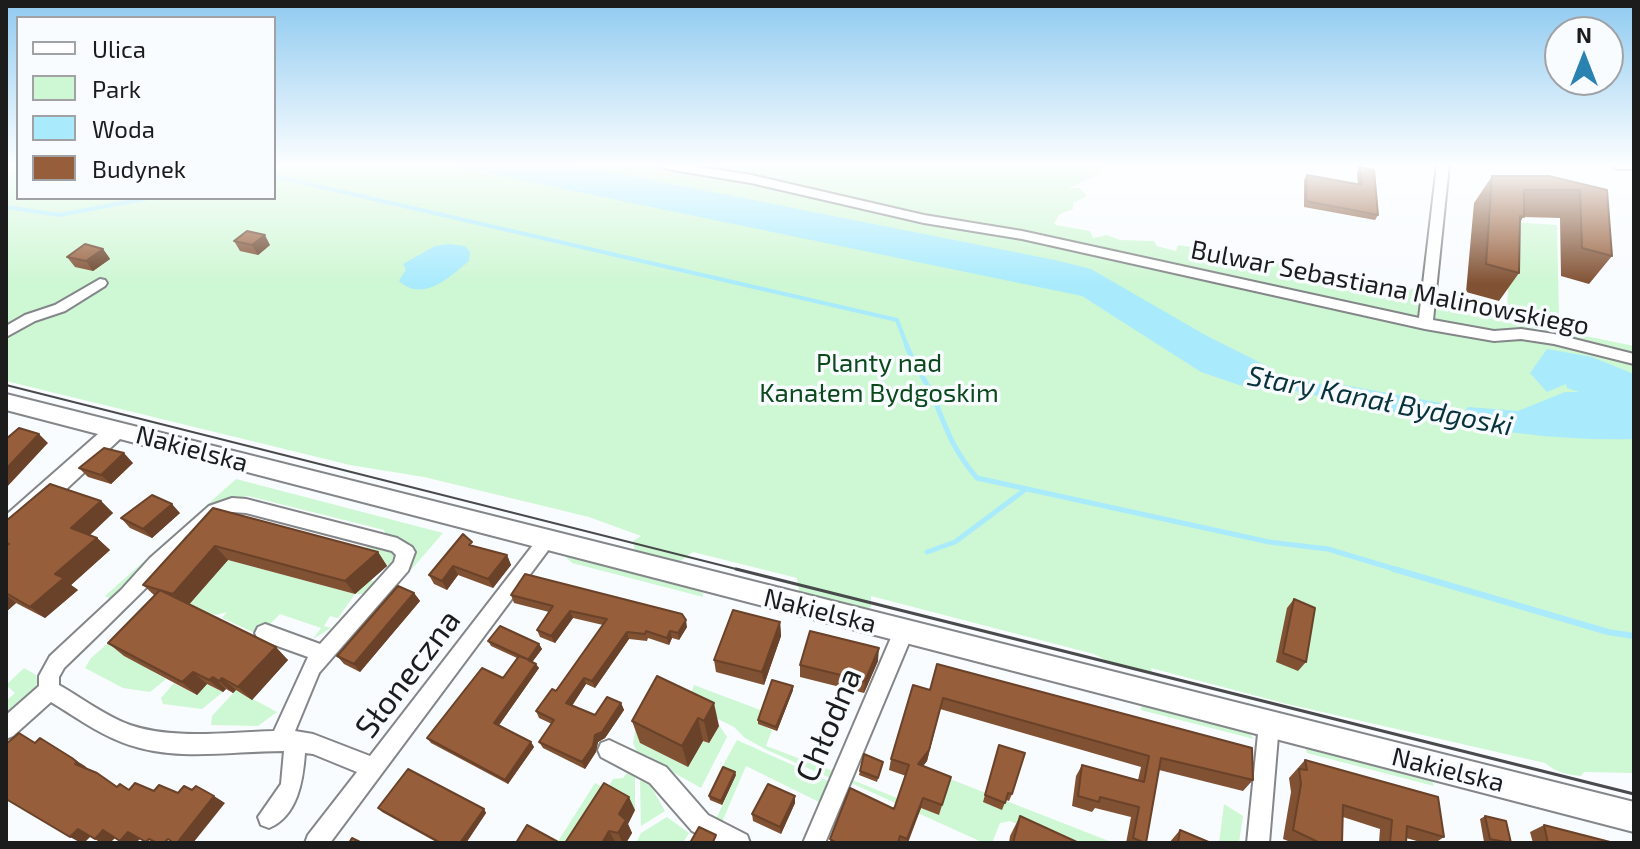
<!DOCTYPE html>
<meta charset="utf-8">
<style>
body{margin:0}
#map{position:relative;width:1640px;height:849px;overflow:hidden;background:#f9fcff;font-family:"Exo 2",sans-serif}
canvas{display:block}
.frame{position:absolute;inset:0;border:8px solid #1c1c1d;pointer-events:none}
.legend{position:absolute;left:16px;top:16px;width:260px;height:184px;box-sizing:border-box;background:#f9fcff;border:2px solid #a1a2a5;margin:0;padding:10px 14px;list-style:none;font-size:24px;color:#1c1c1d}
.legend li{display:flex;align-items:center;gap:16px;height:40px}
.legend b{width:40px;border:2px solid #a1a2a5}
.north{position:absolute;left:1544px;top:16px;width:80px;height:80px;box-sizing:border-box;background:#f9fcff;border:2px solid #a1a2a5;border-radius:50%;rotate:0deg;font-size:22px;font-weight:700;line-height:32px;text-align:center;color:#1c1c1d}
.north::after{content:'';display:block;margin:auto;width:28px;height:36px;background:#2a82b0;clip-path:polygon(50% 0,100% 100%,50% 72%,0 100%)}
</style>
<div id="map">
<canvas width="1640" height="849"></canvas>
<div class="frame"></div>
<ul class="legend">
<li><b style="height:10px;background:#fff"></b>Ulica</li>
<li><b style="height:22px;background:#cef7d3"></b>Park</li>
<li><b style="height:22px;background:#a9ebfd"></b>Woda</li>
<li><b style="height:22px;background:#965e3b"></b>Budynek</li>
</ul>
<div class="north">N</div>
</div>
<script>
const ctx = document.querySelector('canvas').getContext('2d');
ctx.lineJoin = 'round';
function paint(path, color) { ctx.fillStyle = color; ctx.fill(path, 'evenodd'); }
function stroke(path, color, width, dash) { ctx.strokeStyle = color; ctx.lineWidth = width; ctx.lineCap = dash ? 'butt' : 'round'; ctx.setLineDash(dash || []); ctx.stroke(path); }
function label(font, color, halo, rows, align = 'center') {
  ctx.font = font + ' "Exo 2",sans-serif'; ctx.lineWidth = 7; ctx.setLineDash([]); ctx.textBaseline = 'middle'; ctx.strokeStyle = halo; ctx.fillStyle = color; for (const [text, x, y, turn = 0] of rows) {
    ctx.save(); ctx.translate(x, y); ctx.rotate((+turn || 0) * Math.PI / 180); ctx.textAlign = isNaN(turn) ? turn : align; if (halo) ctx.strokeText(text, 0, 0); ctx.fillText(text, 0, 0); ctx.restore();
  }
}
const green = new Path2D(`
 M6 165H18V198H274V165H1103L1101 173 1069 188H1080L1087 196 1073 203V209L1060 214 1054 223 1056 225 1090 231 1093 238 1107 235 1120 240 1154 241 1157 246 1176 251 1178 245 1253 256 1257 262H1288L1295 267 1309 269 1316 276 1341 274C1349 282 1361 287 1372 287L1377 280C1390 281 1397 282 1405 292L1414 288 1426 295V303L1634 346V773L1584 772 1581 776C1568 775 1555 772 1545 763L1283 703 1151 668 1152 672 1115 665 1094 654 871 596V607L862 610 803 594 799 591 797 578 693 552 676 564 652 558 653 555 635 551 633 541 641 536 589 517 424 477 350 465 6 381Z
 M1512 222 1557 225 1559 319 1507 307Z
 M236 479 443 533 396 587 393 585 410 546 387 538 384 530 248 496 224 502 115 601 105 596Z
 M368 545 398 554 397 564 370 594H355L338 618 330 616 324 626 331 628 313 639 321 628 280 614 270 624H263L255 633 222 618 227 612 216 615 187 607 228 560 355 594 369 580 378 582 389 566 358 558Z
 M564 555 691 587 703 593V597L572 563Z
 M130 624 153 672 166 679 150 692 123 688 85 668 91 658Z
 M24 668 36 675C42 694 19 708 6 720V701L15 693 6 685Z
 M174 683 196 695 207 684 223 692 202 709 163 704 161 698Z
 M694 685 763 711 767 728 772 730 766 746 833 771 830 778 767 750 745 738 734 727 688 704Z
 M236 690 277 712 258 726 211 725 212 716Z
 M1142 702 1246 730 1254 739 1141 710Z
 M636 725 640 743 688 767 703 741 709 743 719 725 727 737 701 788 637 752 633 743Z
 M737 740 828 781 819 802 746 766 722 822 716 819 736 776 721 769Z
 M1305 745 1429 776 1434 786 1307 753Z
 M627 773 635 777V810L584 843H557L595 783 607 789 613 779 623 778Z
 M850 779 939 815 950 779 1114 843H1063L1010 821 1000 823 992 843H984L849 782Z
 M640 780 650 785 665 811 641 826Z
 M1224 804 1243 816 1239 843H1219Z
 M667 817 689 833 683 843H636L641 833Z`);
const water = new Path2D(`
 M448 165H576L1055 260 1091 269 1207 336 1271 368V372L1321 384 1333 383 1446 404 1447 409 1464 412 1468 407 1518 411 1565 392H1579L1567 388 1566 384 1547 392 1530 373 1547 349 1592 357 1634 374V439C1506 443 1381 408 1257 383L1242 386 1201 372 1082 296Z
 M448 244 465 246 470 252 469 261C450 277 423 303 399 281L406 269 403 264 435 246Z`);
const streamFar2 = new Path2D(`
 M274 176 897 320 907 346
 M6 207 59 215 149 198`);
const streamFar1 = new Path2D(`
 M906 344C913 364 927 381 935 401 948 433 954 451 977 478L1269 542 1328 549 1401 571
 M927 552 955 542 1026 489`);
const stream = new Path2D(`
 M1394 569 1608 632 1634 636`);
const street = new Path2D(`
 M661 165H687L751 175 924 215 1022 231 1419 318 1437 165H1449L1433 320 1494 331 1521 329 1554 334 1634 354V364L1554 344 1521 339 1494 341 1425 329 1022 239 924 223 751 183 667 169Z
 M1612 165H1634V169H1618Z
 M100 279 105 280 107 283 105 286 65 311 35 321 6 337V326L25 315 55 305Z
 M232 498 246 499 397 538 412 547 415 552 408 571 319 673 295 731 313 734 370 756 540 536 546 534 552 536 555 541 330 843H305L308 835 357 772 313 754 305 753C303 780 298 816 269 828L261 825 258 817 281 784 284 751C237 751 186 760 140 748 107 740 79 719 51 702L13 736 6 739V715L39 686V676L50 656 121 590 150 558 209 506ZM232 512 246 513 392 551 396 555 394 562 320 644 265 624 258 627 255 633 258 639 308 657 274 731C228 732 174 740 130 725 105 716 82 698 59 685V677L64 668C117 618 167 565 221 516Z
 M903 624 910 627 913 633 825 843H803L893 633 896 627Z
 M1269 714 1276 717 1279 724 1269 843H1247L1259 724 1262 717Z
 M609 740 666 767 708 815 747 835 750 843H715L692 831 650 783 601 757 598 750 601 743Z`);
const secondary = new Path2D(`
 M6 394 1634 802V832L120 439 15 537 6 540V515L98 434 6 410Z`);
const tramFar1 = new Path2D(`
 M6 385 744 571`);
const tram = new Path2D(`
 M736 569 1634 794`);
const wall = new Path2D(`
 M1359 167 1378 215 1375 220 1304 207V180L1307 175 1358 184 1357 173Z
 M1492 176 1607 190 1612 256 1589 284 1561 276 1560 218 1523 217 1520 223 1519 273 1499 301 1466 292 1474 203Z
 M234 241 270 245 258 255 240 251Z
 M103 249 110 259 93 271 75 267 67 257Z
 M133 463 111 484 88 477 79 468Z
 M101 501 113 513 90 535 97 538 110 550 71 585 78 590 45 618 16 603 6 612V546L7 545 6 544V521Z
 M213 508 378 552 387 566 355 594 228 560 189 604 288 660 252 700 236 690 233 693 226 689 223 692 207 684 197 695 124 656 108 643 155 596 143 585Z
 M180 513 152 538 130 528 121 518Z
 M474 547 507 555 511 565 493 588 458 575 447 590 434 584 429 575Z
 M414 593 420 601 360 672 344 664 337 656Z
 M511 595 687 627 679 640 672 638 669 645 648 638 647 641 629 639 595 688 586 684 572 706 595 715 621 703 624 710 605 738 598 742 596 752 585 769 543 748 539 742 552 724 539 718 536 711 556 691 603 625 573 618 555 643 540 637 537 630 549 612 514 603Z
 M1294 599 1306 662 1298 671 1276 662 1287 608Z
 M780 622 781 636 764 685 716 672 714 660Z
 M488 641 539 644 542 649 532 662 539 668 499 725 531 742 534 747 508 784 431 743 427 738 503 678 517 658 491 646Z
 M878 661 864 693 800 677V665Z
 M657 676 719 726 709 743 703 741 688 767 640 743 632 721Z
 M793 690 777 731 758 724V720Z
 M930 690 1253 780 1243 791 1159 770 1146 843H1126L1131 817 1095 808 1092 812 1072 806 1076 776 1082 765 1138 780 1141 767 940 709 927 761 923 766 951 777 939 815 921 808 908 843H830V839L894 809 906 776 889 770 891 759Z
 M999 745 1012 794 1009 801 1006 800 1002 810 983 802Z
 M1305 760 1444 837 1435 843H1424L1406 838V843H1379L1380 829 1343 817 1342 843H1293L1283 839 1291 792 1289 778Z
 M883 762 877 782 859 775 860 771Z
 M736 775 722 805 710 800 709 796Z
 M795 803 781 834 753 821 752 814Z
 M378 808 484 809 486 813 466 843H438L382 812Z
 M635 810 628 824 632 833 626 843H565Z
 M1020 816 1079 843H1009L1010 836Z
 M1485 816 1511 843 1484 842 1480 819Z
 M1544 825 1614 843H1533L1530 832Z
 M1180 830 1211 843H1169Z`);
const shadedWall = new Path2D(`
 M265 235 270 245 258 255 252 245Z
 M103 249 110 259 93 271 86 261Z
 M39 434 48 443 6 488V469Z
 M124 453 133 463 111 484 101 475Z
 M101 501 113 513 84 540 71 528Z
 M172 504 180 513 152 538 143 529Z
 M97 538 110 550 71 585 78 590 45 618 30 607 55 574Z
 M215 546 228 560 187 607 173 594Z
 M378 552 387 566 355 594 345 581Z
 M507 555 511 565 493 588 488 579Z
 M453 566 458 575 447 590 442 581Z
 M414 593 420 601 360 672 354 664Z
 M6 595 16 603 6 612Z
 M570 611 573 618 555 643 551 636Z
 M686 620 687 627 679 640 678 633Z
 M780 622 781 636 764 685 762 672Z
 M670 631 672 638 669 645 667 638Z
 M627 632 629 639 595 688 592 681Z
 M539 644 542 649 530 665 528 660Z
 M276 647 288 660 252 700 238 687Z
 M879 648 878 661 864 693 865 681Z
 M536 664 539 668 497 728 494 723Z
 M193 672 207 684 197 695 182 682Z
 M213 677 226 689 223 692 209 680Z
 M222 678 236 690 233 693 219 681Z
 M584 678 586 684 569 710 566 703Z
 M793 686V690L777 731 776 727Z
 M621 703 624 710 605 738 598 742 596 752 585 769 582 762 595 735Z
 M714 703 719 726 709 743 704 721Z
 M940 709 927 761 916 775 918 764Z
 M698 718 703 741 688 767 682 746Z
 M531 742 534 747 508 784 505 780Z
 M72 758 85 766 89 770 75 764Z
 M735 772 736 775 722 805 721 801Z
 M214 796 225 803 193 843H177Z
 M795 796V803L781 834 780 827Z
 M629 797 635 810 628 824 632 833 626 843H623L618 833 619 814Z
 M923 798 921 808 907 843V839Z
 M484 809 486 813 466 843H460Z
 M78 829 91 836 84 843H81L70 837Z
 M103 830 116 837 110 843H101L95 839Z
 M609 831 616 843H602Z
 M128 832 140 839 136 843H125L120 841Z`);
const building = new Path2D(`
 M1359 167 1374 170 1378 215 1306 201 1307 175 1362 185Z
 M1492 176H1549L1607 190 1612 256 1582 248 1580 190H1524V217L1520 216 1519 273 1486 264Z
 M247 231 265 235 252 245 234 241Z
 M85 244 103 249 86 261 67 257Z
 M19 428 39 434 6 469V439Z
 M104 448 124 453 101 475 79 468Z
 M50 484 101 501 71 528 97 538 55 574 64 578 30 607 6 593V546L9 544 6 542V521Z
 M152 495 172 504 143 529 121 518Z
 M213 508 378 552 345 581 215 546 173 594 143 585Z
 M463 534 472 542 469 545 507 555 488 579 453 566 442 581 429 575Z
 M525 574 682 614 686 620 678 633 670 631 667 638 646 631 645 634 627 632 592 681 584 678 566 703 595 715 607 697 621 703 602 732 595 735 593 746 582 762 539 742 554 720 536 711 552 689 556 691 607 619 570 611 551 636 537 630 553 606 511 595Z
 M398 586 414 593 354 664 337 656Z
 M160 590 276 647 238 687 222 678 219 681 213 677 209 680 193 672 182 682 108 643Z
 M1294 599 1315 608 1306 662 1283 653Z
 M733 610 780 622 762 672 714 660Z
 M500 626 539 644 528 660 536 664 494 723 531 742 505 780 427 738 482 668 503 678 519 656 527 659 488 641Z
 M810 631 879 648 865 681 800 665Z
 M937 664 1252 748 1253 780 1161 758 1146 843H1145L1133 838 1139 807 1100 797 1099 802 1078 796 1082 765 1144 782 1149 756 943 698 929 750 918 764 951 777 942 805 923 798 907 839 900 836 898 843H837L830 839 850 788 894 809 909 765 891 759 913 685 930 690Z
 M657 676 714 703 704 721 698 718 682 746 632 721Z
 M772 680 793 686 776 727 758 720Z
 M19 733 35 743 40 738 72 758 77 762 75 764 97 773 117 787 120 784 129 790 135 783 154 791 159 785 178 793 184 786 192 790 196 786 214 796 177 843H174L168 839 164 843H157L149 839 146 842 128 832 120 841 103 830 95 839 78 829 70 837 6 799V744Z
 M999 745 1025 753 1012 794 1008 793 1005 803 985 795Z
 M864 754 883 762 878 778 860 771Z
 M1305 760 1438 797 1444 837 1407 826 1406 843H1390L1392 820 1343 805 1342 843H1320L1293 830 1301 784 1299 769 1307 770Z
 M723 767 735 772 721 801 709 796Z
 M408 769 484 809 460 843H441L378 808Z
 M604 783 629 797 619 814 626 820 618 833 609 831 602 843H565Z
 M768 784 795 796 780 827 752 814Z
 M1020 816 1079 843H1013Z
 M1485 816 1506 821 1511 843 1490 839Z
 M527 825 560 843H516Z
 M1544 825 1614 843H1548Z
 M699 827 716 835 713 842 715 843H690Z
 M1180 830 1211 843H1178Z
 M352 838 362 843H349Z`);
const streetNames = [
 ["Bulwar Sebastiana Malinowskiego",1390,288,11],
 ["Nakielska",192,449,15],
 ["Nakielska",820,611,14],
 ["Nakielska",1448,770,14]
];
const parkNames = [
 ["Planty nad",879,363],
 ["Kanałem Bydgoskim",879,393]
];
const waterNames = [
 ["Stary Kanał Bydgoski",1380,401,11]
];
const nearStreetnames = [
 ["Słoneczna",408,674,-53],
 ["Chłodna",829,725,-67]
];
paint(green, '#cef7d3');
paint(water, '#a9ebfd');
stroke(streamFar2, '#a9ebfd', 4);
stroke(streamFar1, '#a9ebfd', 5);
stroke(stream, '#a9ebfd', 6);
stroke(street, '#848689', 4);
stroke(secondary, '#848689', 4);
paint(street, '#fff');
paint(secondary, '#fff');
stroke(tramFar1, '#494a4b', 2);
stroke(tram, '#494a4b', 3);
paint(wall, '#815133');
paint(shadedWall, '#694229');
paint(building, '#965e3b');
stroke(building, '#694229', 2);
const sky = ctx.createLinearGradient(0, 0, 0, 284);
sky.addColorStop(0, '#8fcaf0');
sky.addColorStop(0.58, '#fcfeff');
sky.addColorStop(1, '#fcfeff00');
ctx.fillStyle = sky;
ctx.fillRect(0, 0, 1640, 284);
label('26px', '#1c1c1d', '#f9fcff', streetNames);
label('26px', '#0b491d', '#f9fcff', parkNames);
label('italic 28px', '#08333c', '#f9fcff', waterNames);
label('32px', '#1c1c1d', '#f9fcff', nearStreetnames);
</script>
